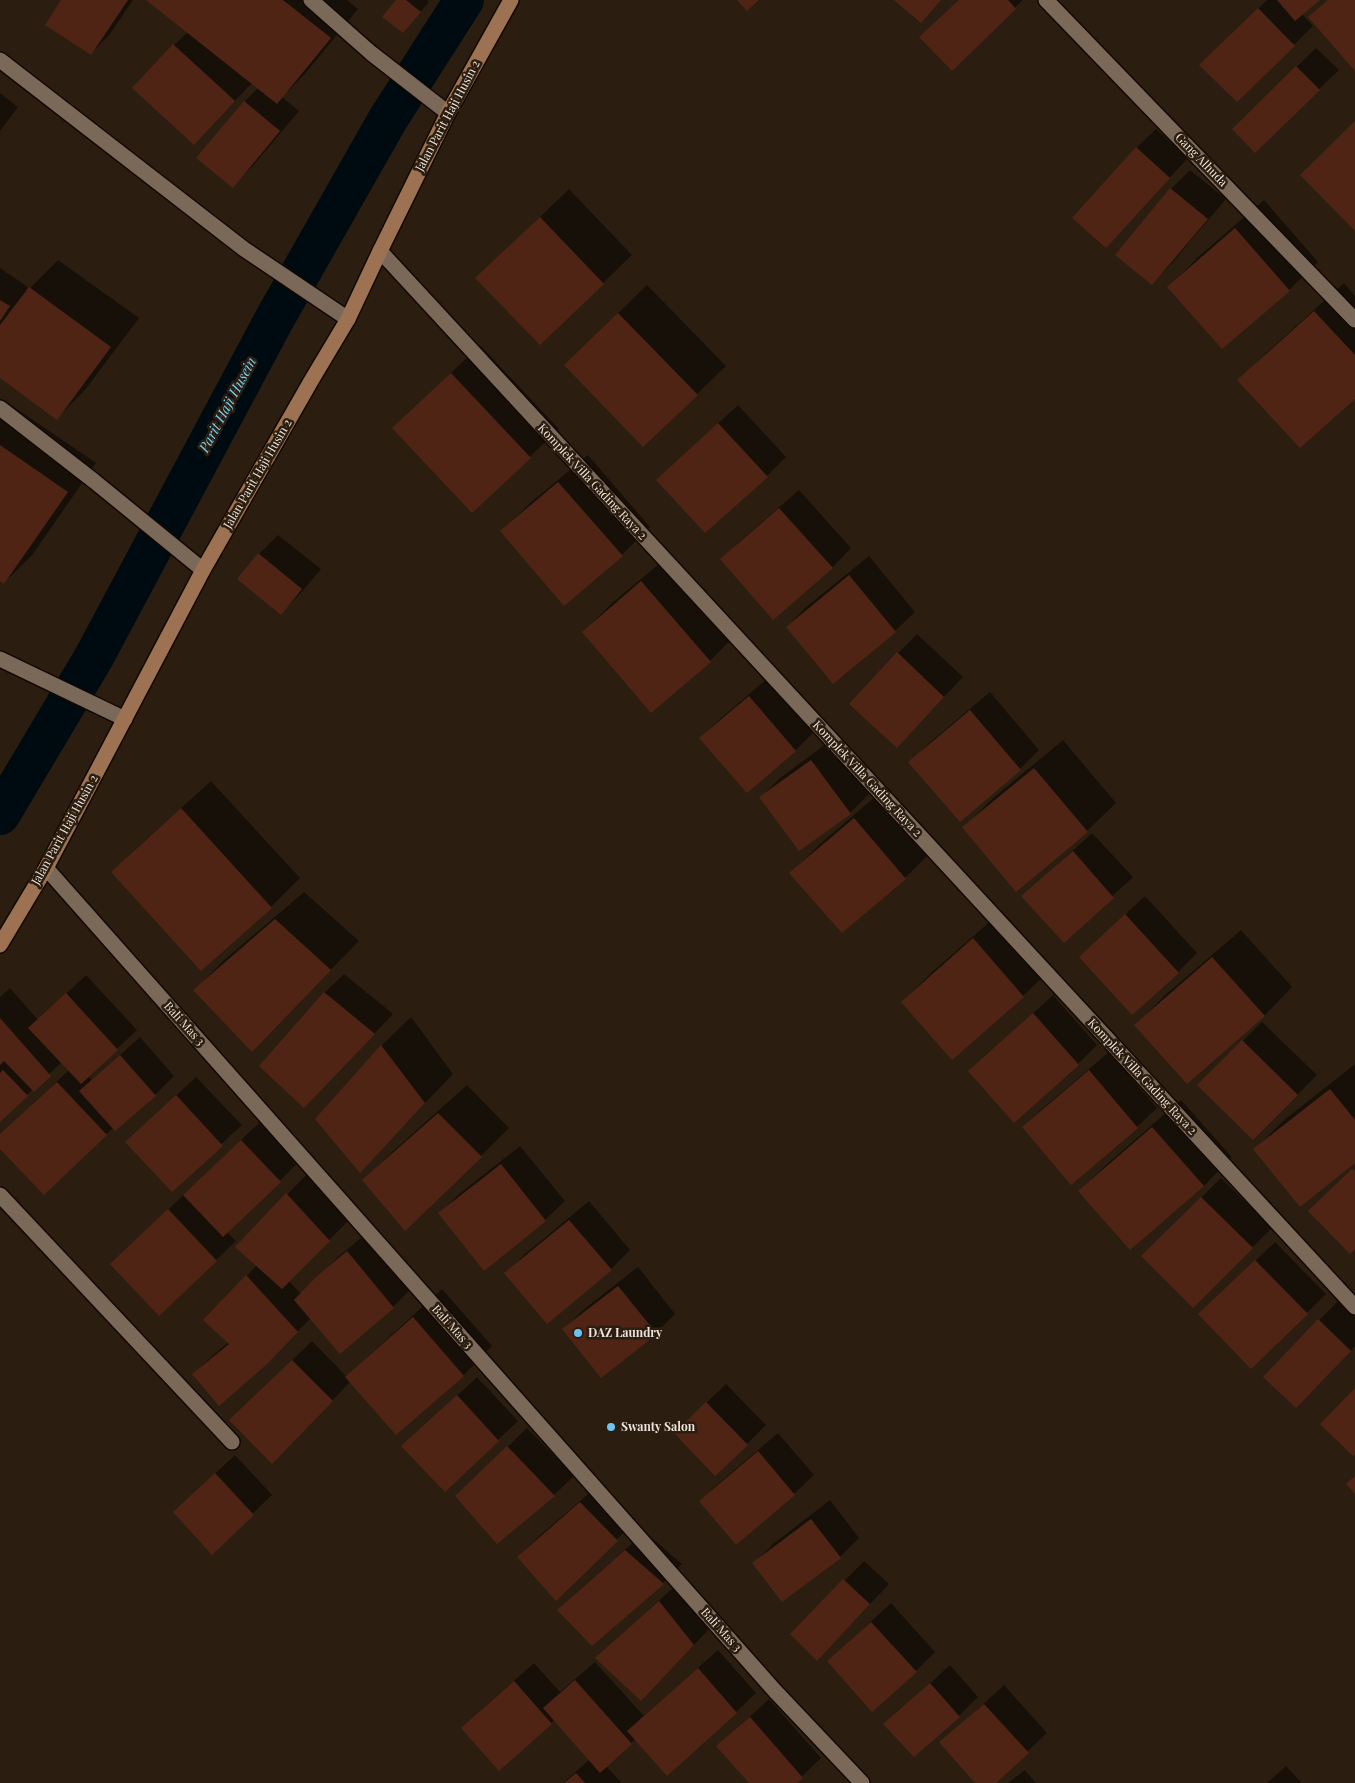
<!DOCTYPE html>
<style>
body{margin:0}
canvas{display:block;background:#2b1e10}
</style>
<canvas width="1355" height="1783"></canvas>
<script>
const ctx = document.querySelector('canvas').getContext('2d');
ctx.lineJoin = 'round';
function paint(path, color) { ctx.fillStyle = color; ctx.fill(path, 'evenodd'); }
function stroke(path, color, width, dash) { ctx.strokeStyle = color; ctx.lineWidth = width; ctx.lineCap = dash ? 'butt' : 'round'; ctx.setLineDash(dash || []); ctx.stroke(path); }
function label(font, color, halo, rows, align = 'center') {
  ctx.font = font + ' "Playfair Display",serif'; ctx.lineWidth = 5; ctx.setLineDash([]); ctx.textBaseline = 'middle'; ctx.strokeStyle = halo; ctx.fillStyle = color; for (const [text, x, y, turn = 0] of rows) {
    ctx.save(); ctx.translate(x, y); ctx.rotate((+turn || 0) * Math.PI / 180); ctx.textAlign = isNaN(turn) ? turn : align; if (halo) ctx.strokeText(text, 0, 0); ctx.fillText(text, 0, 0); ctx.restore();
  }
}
const shadow = new Path2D(`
 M63 0H133L110 34 91 54Z
 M148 0H347L358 9 305 74 282 97 299 111 252 167 233 186 198 158 245 101 258 88 252 83 194 144 174 45 188 32Z
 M398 0H427L429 2 412 22Z
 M960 0H1023L952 69Z
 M1267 0H1319L1302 14 1313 26 1237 101 1220 46Z
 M1316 48 1339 70 1255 151 1253 110Z
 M0 93 18 107 0 131Z
 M1156 129 1188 158 1106 246 1136 148Z
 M1190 170 1226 199 1171 264 1152 284 1117 255 1171 189Z
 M569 189 632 255 540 344 477 278Z
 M1264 200 1318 262 1289 290 1169 287 1197 258Z
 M58 260 139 318 85 390 57 418 0 377V268L28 287 26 292Z
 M1344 283 1355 296V397L1239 380 1267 352Z
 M647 285 726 366 697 394 565 365Z
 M480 345 559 429 472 512 394 428Z
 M4 400 96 463 33 554 4 583 0 580V404Z
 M738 405 786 457 767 476 657 480Z
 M588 455 650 527 622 555 502 531 530 503Z
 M799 490 851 548 832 568 722 560 741 540Z
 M278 535 321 569 300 594 281 613 259 554Z
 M671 554 738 632 710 661 651 711 583 632 612 603Z
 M869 556 915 612 895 631 787 627 806 607Z
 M917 634 963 677 916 727 898 653Z
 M769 677 815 731 796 750 747 792 700 738 720 719Z
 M990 692 1039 750 1020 769 910 762 929 743Z
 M1063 740 1116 803 1087 831 964 827 992 799Z
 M830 741 869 794 850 813 761 797 780 778Z
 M211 781 300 878 271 907 201 969 113 872 141 844Z
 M883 790 933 850 905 878 791 873 820 844Z
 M1092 833 1133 877 1064 941 1023 896Z
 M304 892 359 941 280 1021 195 990 223 961Z
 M1145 896 1197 953 1178 972 1100 938Z
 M1002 911 1052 968 1023 996 902 1002 931 973Z
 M1241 930 1292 987 1264 1016 1136 1025 1164 996Z
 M344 974 393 1014 323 1087 324 993Z
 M86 975 137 1030 88 1076 92 1080 140 1037 174 1076 155 1095 113 1128 44 1194 0 1147V1136L69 1070 62 1062 0 1120V997L10 988 38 1020Z
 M1053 995 1097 1045 1078 1064 970 1071Z
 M411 1017 453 1074 360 1171 316 1119 382 1045Z
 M1262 1022 1317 1075 1253 1139 1198 1085Z
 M1109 1052 1157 1108 1137 1127 1071 1183 1023 1127 1043 1108Z
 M1355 1064V1161L1255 1149 1283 1121Z
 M196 1077 242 1125 172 1190 126 1142Z
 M467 1085 509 1128 481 1156 364 1180 392 1152Z
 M1181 1100 1232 1157 1204 1186 1079 1191 1108 1163Z
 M261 1121 299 1162 227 1232 236 1241 159 1314 131 1245Z
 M520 1146 565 1201 545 1220 484 1269 440 1213 459 1194Z
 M306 1175 348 1221 289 1281 301 1294 338 1257 367 1233 412 1288 393 1307 311 1318 265 1364 193 1374 213 1355 229 1342 204 1320 257 1265 237 1246Z
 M1221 1178 1272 1228 1193 1306 1142 1256Z
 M589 1201 630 1250 611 1269 506 1273 525 1254Z
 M1275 1242 1326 1294 1307 1313 1219 1295Z
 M638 1267 675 1314 656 1333 564 1329 583 1310Z
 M442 1289 492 1346 464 1375 396 1433 351 1381 291 1444 250 1401 312 1341 347 1377 376 1349Z
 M1338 1301 1355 1317V1346L1316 1387 1319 1320Z
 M477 1377 518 1421 445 1490 403 1446Z
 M726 1384 766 1425 747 1444 675 1433Z
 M527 1428 574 1476 554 1495 497 1542 476 1477Z
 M778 1433 814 1475 794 1494 736 1543 700 1501 720 1482Z
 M235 1455 272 1495 212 1553 194 1493Z
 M600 1484 636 1520 557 1599 518 1557 538 1537Z
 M830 1500 859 1538 840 1557 754 1563 773 1544Z
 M645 1532 682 1564 663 1583 592 1644 559 1610 578 1591Z
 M864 1561 889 1584 836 1640 792 1634Z
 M679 1582 713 1625 661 1680 597 1658Z
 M891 1603 935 1652 916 1671 828 1661Z
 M718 1650 756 1693 736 1712 667 1774 636 1739 606 1766 622 1783H563L590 1759 555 1719 551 1723 482 1709 534 1663 560 1692 595 1662 644 1716Z
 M950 1665 978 1697 959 1716 885 1724Z
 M1004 1685 1047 1733 994 1783H977L941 1743Z
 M769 1699 821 1758 795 1783H751L718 1746Z
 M1286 1766 1302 1783H1267Z
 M1025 1770 1036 1783H1008Z`);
const canal = new Path2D(`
 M0 815 94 657 275 318 388 119 464 0`);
const building = new Path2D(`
 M61 0H128L91 55 45 25Z
 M146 0H283L331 38 277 104Z
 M396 0H406L421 12 403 33 382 17Z
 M737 0H759L747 11Z
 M894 0H941L921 23Z
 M959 0H1008L1016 9 952 71 919 37Z
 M1277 0H1320L1295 21Z
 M1328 0H1355V71L1308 17Z
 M1258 8 1295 46 1237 102 1199 65Z
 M173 44 235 101 194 145 132 88Z
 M1296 66 1320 90 1255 153 1232 129Z
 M244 101 280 131 233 188 196 158Z
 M1355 121V231L1300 175Z
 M1136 147 1170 178 1106 248 1072 218Z
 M1170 188 1208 219 1152 285 1115 255Z
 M540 217 604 284 540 345 475 278Z
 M1235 228 1290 291 1222 349 1167 287Z
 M29 287 111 347 57 420 0 378V325Z
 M0 300 10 306 0 321Z
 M1314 311 1355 355V399L1300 448 1237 380Z
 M618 313 698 395 643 447 564 365Z
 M451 373 531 458 472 513 392 428Z
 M718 423 768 477 705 533 656 480Z
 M0 445 68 492 4 584 0 581Z
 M558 482 623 556 564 606 500 531Z
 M779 508 833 568 773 620 720 559Z
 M258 553 302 589 281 615 237 579Z
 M849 575 896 632 833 684 786 627Z
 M641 581 711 662 651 713 582 632Z
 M897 652 944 697 897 748 849 704Z
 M749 696 796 751 747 793 699 738Z
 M970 710 1021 770 960 822 908 762Z
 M811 760 851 814 799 851 759 797Z
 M1034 768 1088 832 1016 892 962 827Z
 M181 808 272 908 201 971 111 872Z
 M854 818 906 879 842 933 789 873Z
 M1073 851 1114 898 1064 943 1021 896Z
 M1125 914 1179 973 1132 1015 1079 957Z
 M275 919 331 970 252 1052 193 990Z
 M973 938 1024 997 952 1060 901 1002Z
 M1212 957 1265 1016 1187 1084 1134 1025Z
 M324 992 375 1034 304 1108 259 1066Z
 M66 993 118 1050 81 1084 28 1028Z
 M1033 1013 1079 1065 1014 1123 968 1071Z
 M0 1018 51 1076 34 1092 4 1061 0 1065Z
 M1242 1040 1298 1095 1253 1140 1197 1085Z
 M381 1045 425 1103 360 1173 315 1119Z
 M120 1055 156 1096 115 1131 79 1091Z
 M3 1070 28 1096 0 1122V1073Z
 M1089 1070 1138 1128 1071 1185 1022 1127Z
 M57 1082 107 1135 44 1195 0 1149V1134Z
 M1330 1089 1355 1120V1163L1300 1207 1253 1149Z
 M176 1095 223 1146 172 1192 125 1142Z
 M438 1113 482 1157 405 1231 362 1180Z
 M1152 1127 1204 1186 1130 1250 1078 1191Z
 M241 1140 281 1182 223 1237 183 1195Z
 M501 1164 546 1221 484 1271 438 1213Z
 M1352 1169 1355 1171V1249L1350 1254 1308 1211Z
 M286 1193 330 1241 282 1289 235 1247Z
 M1201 1197 1253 1248 1193 1308 1141 1256Z
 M168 1209 217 1261 159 1316 110 1264Z
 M569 1220 612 1270 547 1324 504 1273Z
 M347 1251 394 1308 340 1354 294 1300 317 1276Z
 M1255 1260 1308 1314 1251 1369 1198 1314Z
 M246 1275 298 1332 266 1365 219 1406 192 1374 229 1344 203 1320Z
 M618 1286 657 1334 601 1378 562 1329Z
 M413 1317 464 1376 396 1435 345 1377Z
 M1318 1319 1351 1351 1296 1408 1263 1377Z
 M292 1360 333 1401 272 1464 229 1420Z
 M1355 1388V1454L1353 1456 1320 1424Z
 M457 1395 499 1441 445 1492 401 1446Z
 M706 1402 748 1445 715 1476 674 1433Z
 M507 1446 555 1496 497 1544 455 1496Z
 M758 1451 795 1495 736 1545 699 1501Z
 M215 1473 254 1515 212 1555 173 1512Z
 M1355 1476V1494L1346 1484Z
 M580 1502 618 1541 556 1601 517 1557Z
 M811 1519 841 1558 782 1602 752 1563Z
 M625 1550 664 1584 592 1646 557 1610Z
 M843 1579 870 1604 817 1661 790 1634Z
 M659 1601 694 1645 641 1701 595 1658Z
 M871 1622 917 1672 872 1712 827 1661Z
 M698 1668 737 1713 667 1776 627 1731Z
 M575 1680 632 1744 600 1773 543 1708Z
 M514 1681 552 1724 499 1771 461 1728Z
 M930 1683 960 1717 914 1757 883 1724Z
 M984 1704 1029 1753 996 1783H975L939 1742Z
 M750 1717 803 1778 797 1783H749L716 1746Z
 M576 1773 585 1783H564Z`);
const lane = new Path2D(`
 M0 659 125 719`);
const street = new Path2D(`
 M311 0 371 53 448 113
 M1046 0 1355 320
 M0 60 244 249 348 319
 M380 251 1355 1307
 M0 408 94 481 203 570
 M46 868 775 1691 862 1783
 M0 1195 232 1442`);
const secondary = new Path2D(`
 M0 945 46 868 203 570 311 381 348 319 380 251 448 113 511 0`);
const markers = [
 [578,1333,5,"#6cc3f2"],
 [611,1427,5,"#6cc3f2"]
];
const streetNames = [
 ["Jalan Parit Haji Husin 2",448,116,-62],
 ["Gang Alhuda",1201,160,46],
 ["Jalan Parit Haji Husin 2",258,474,-60],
 ["Komplek Villa Gading Raya 2",592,482,47],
 ["Komplek Villa Gading Raya 2",867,779,47],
 ["Jalan Parit Haji Husin 2",65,830,-61],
 ["Bali Mas 3",184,1024,48],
 ["Komplek Villa Gading Raya 2",1142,1077,47],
 ["Bali Mas 3",452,1327,48],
 ["Bali Mas 3",721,1630,48]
];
const poiNames = [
 ["DAZ Laundry",588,1333],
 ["Swanty Salon",621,1427]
];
const waterNames = [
 ["Parit Haji Husein",228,405,-62]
];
paint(shadow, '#0007');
stroke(canal, '#000a11', 40);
paint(building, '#4f2414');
stroke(lane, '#130700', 18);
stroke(street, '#130700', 18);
stroke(secondary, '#130700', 18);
stroke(lane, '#7a6959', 15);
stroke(street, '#7a6959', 15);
stroke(secondary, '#9c7252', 15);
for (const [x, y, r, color] of markers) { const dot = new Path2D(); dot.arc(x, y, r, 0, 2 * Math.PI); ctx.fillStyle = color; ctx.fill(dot); stroke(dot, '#2b1e10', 2); }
label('12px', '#ede3da', '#2b1e10', streetNames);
label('bold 12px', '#ede3da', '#2b1e10', poiNames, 'left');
label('italic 14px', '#77cff4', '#2b1e10', waterNames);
</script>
